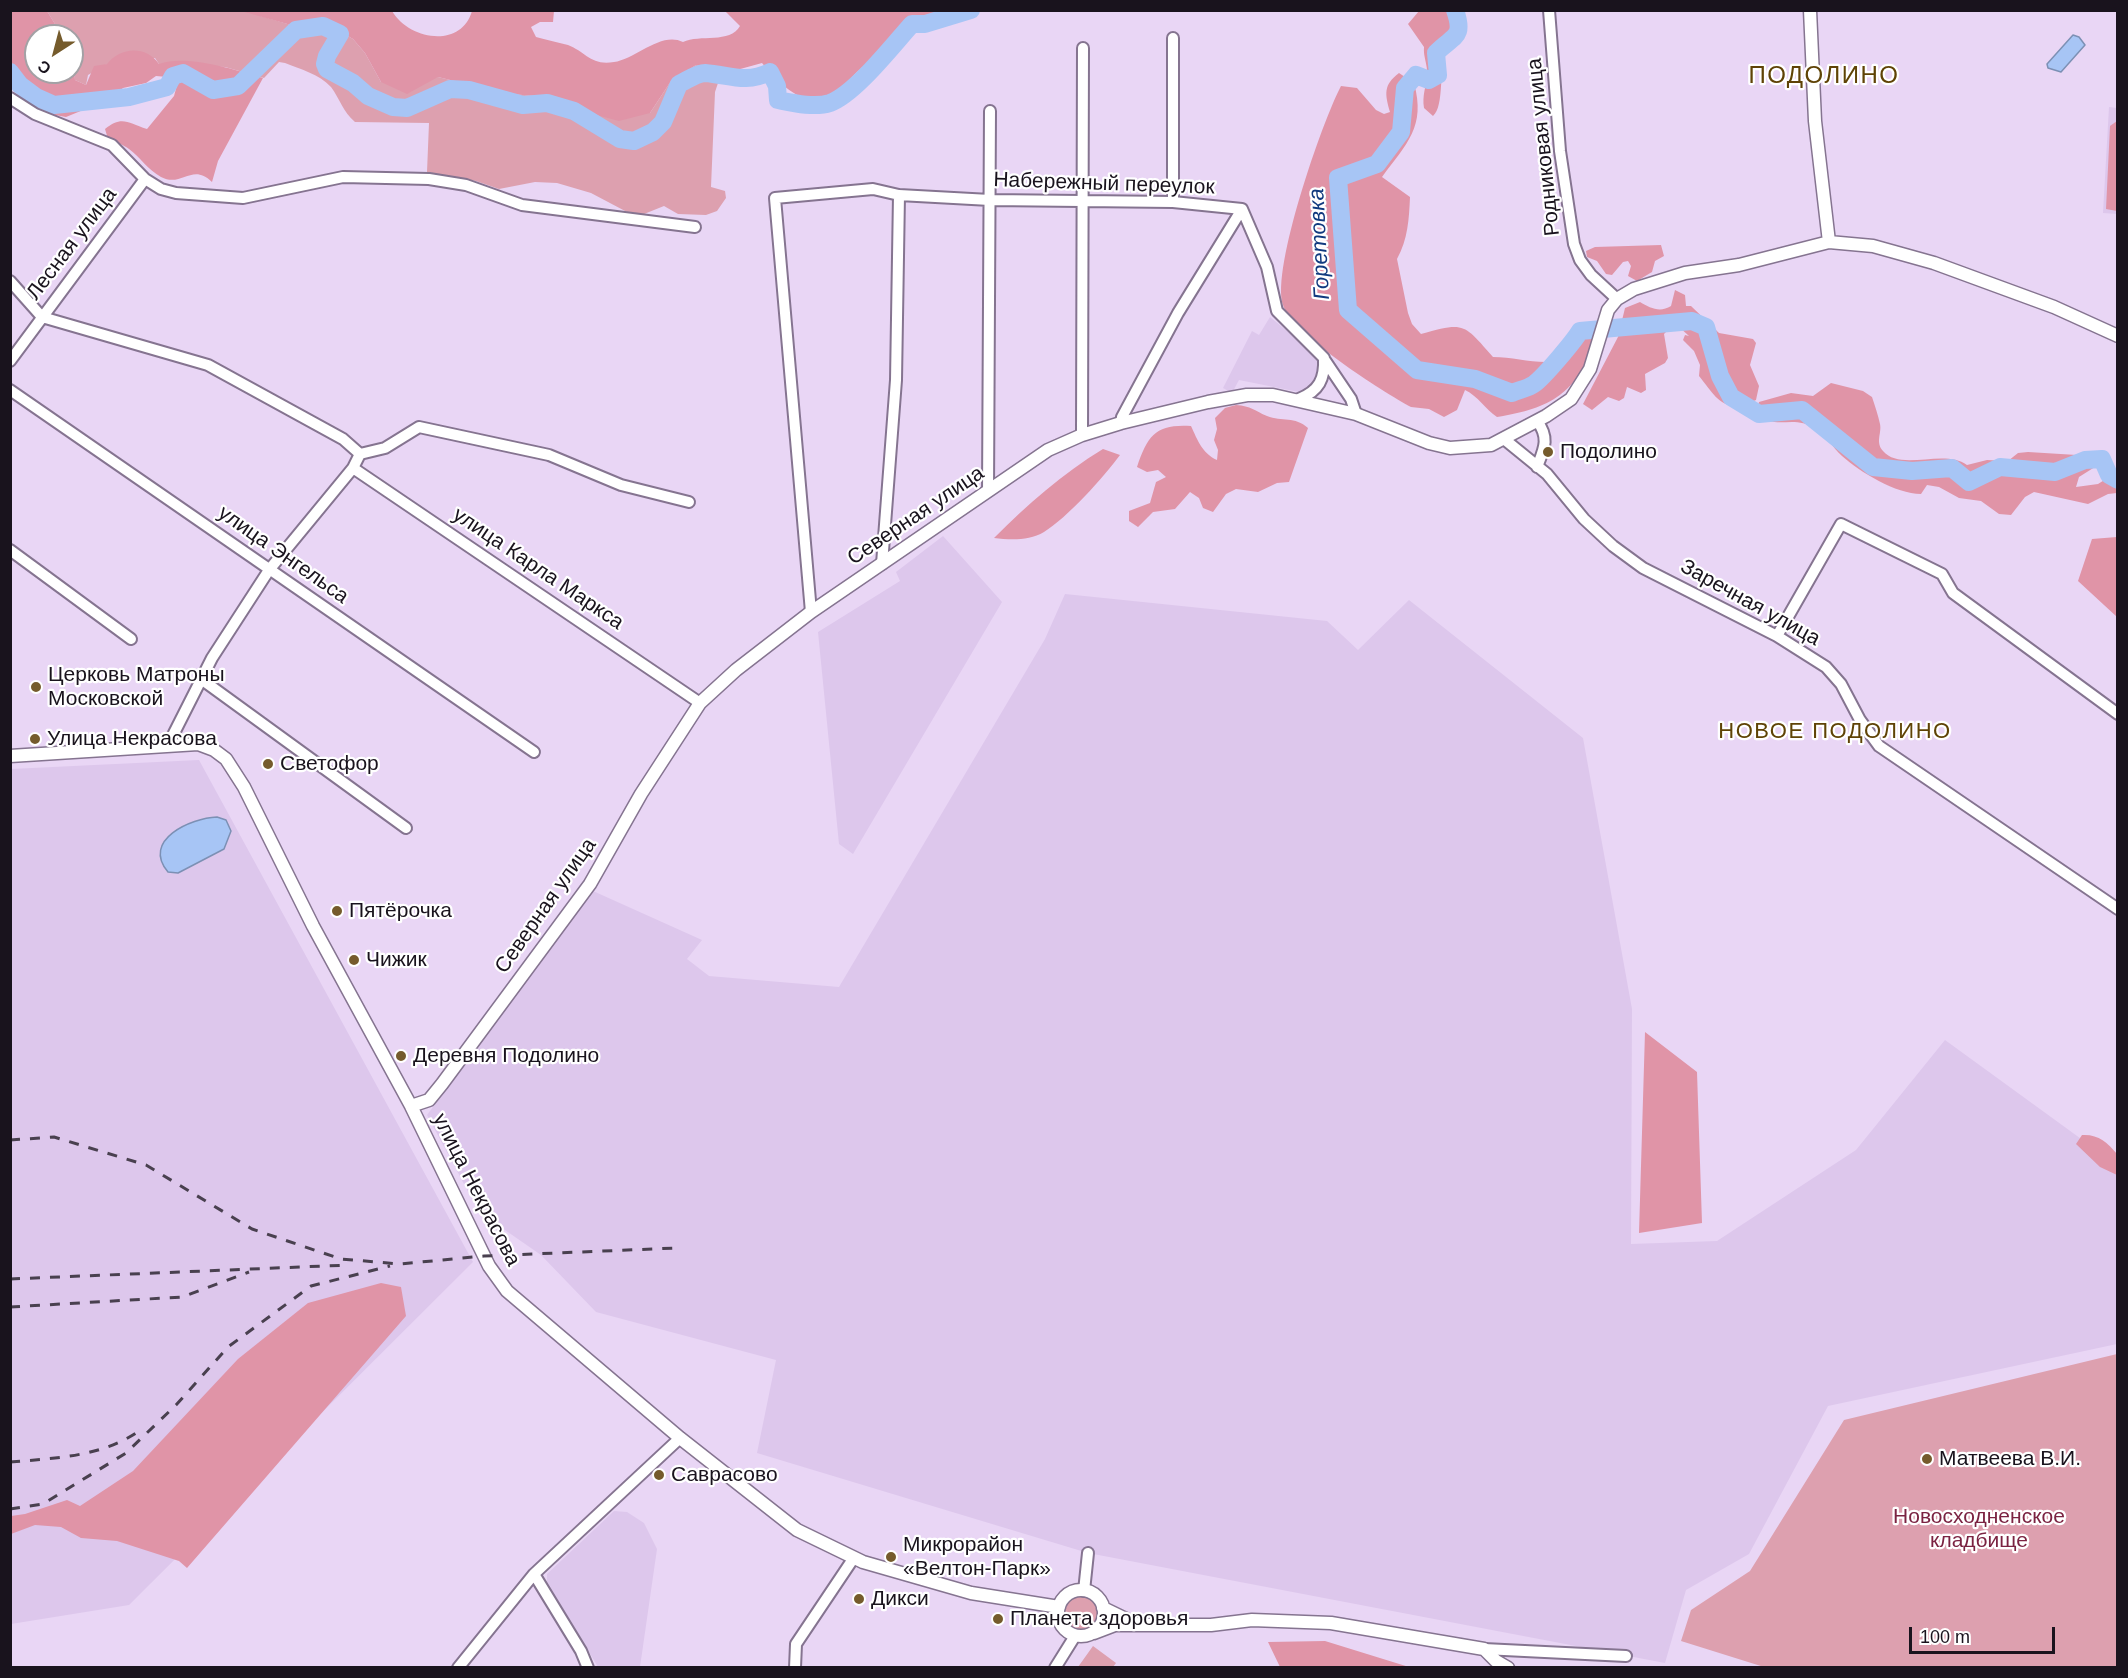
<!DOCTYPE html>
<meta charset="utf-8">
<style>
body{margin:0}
#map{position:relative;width:2128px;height:1678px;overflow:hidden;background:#e9d6f5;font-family:Arial,sans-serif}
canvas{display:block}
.frame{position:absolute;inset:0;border:12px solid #19131d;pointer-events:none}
.north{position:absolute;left:24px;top:24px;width:60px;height:60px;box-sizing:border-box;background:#fff;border:2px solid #a3a1a5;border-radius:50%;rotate:216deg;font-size:16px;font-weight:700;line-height:24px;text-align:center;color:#19131d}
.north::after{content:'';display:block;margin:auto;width:21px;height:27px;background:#755b2c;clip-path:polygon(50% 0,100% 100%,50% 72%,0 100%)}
.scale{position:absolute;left:1909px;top:1627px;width:146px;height:27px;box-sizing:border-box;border:3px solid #19131d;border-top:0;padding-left:8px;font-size:18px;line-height:21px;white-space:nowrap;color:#19131d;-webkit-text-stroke:4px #fff;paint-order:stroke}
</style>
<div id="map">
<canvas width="2128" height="1678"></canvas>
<div class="frame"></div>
<div class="north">С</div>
<div class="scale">100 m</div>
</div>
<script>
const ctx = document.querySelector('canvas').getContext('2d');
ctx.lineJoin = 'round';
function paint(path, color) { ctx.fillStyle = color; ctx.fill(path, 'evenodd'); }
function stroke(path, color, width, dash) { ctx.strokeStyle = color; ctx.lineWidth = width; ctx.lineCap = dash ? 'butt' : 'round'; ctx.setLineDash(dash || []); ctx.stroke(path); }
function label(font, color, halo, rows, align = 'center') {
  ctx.font = font + ' Arial,sans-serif'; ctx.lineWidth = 4.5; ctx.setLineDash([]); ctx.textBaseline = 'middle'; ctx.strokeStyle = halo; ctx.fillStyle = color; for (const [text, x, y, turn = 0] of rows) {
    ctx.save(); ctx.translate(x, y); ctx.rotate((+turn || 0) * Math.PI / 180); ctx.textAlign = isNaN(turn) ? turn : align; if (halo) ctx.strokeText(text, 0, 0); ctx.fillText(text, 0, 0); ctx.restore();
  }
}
const built = new Path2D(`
 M2109 107 2117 108V214L2103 213Z
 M1270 317 1321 359V375L1304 393 1239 380 1232 393 1223 388 1252 331 1259 335Z
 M943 536 1002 602 853 854 839 844 818 632 900 581 896 572Z
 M1065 594 1327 621 1358 650 1409 600 1583 738 1632 1009 1631 1244 1717 1241 1856 1150 1945 1040 2117 1165V1344L1828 1406 1749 1554 1686 1590 1665 1663 1088 1553 757 1453 776 1360 596 1312 541 1255 479 1212 427 1115 593 891 702 940 687 959 709 976 839 987 1045 639Z
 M199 760 473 1262 129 1605 11 1624V769Z
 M614 1511 627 1512 644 1523 657 1549 640 1667H598L547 1582V1574Z`);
const green = new Path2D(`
 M241 10 291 25 322 21 353 39 365 53 381 82 438 77 508 94 553 97 589 113H650L671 81 696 65 722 71 715 92 711 187 725 191 726 198 717 211 706 215 678 214 664 206 644 214 627 212 591 193 557 183 535 182 499 189 476 181 427 172 429 123 355 122C343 112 340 99 331 87 319 74 300 69 285 63L279 62 264 78 225 67 159 64 155 58 107 64 88 75 86 85 75 80 74 69 76 57C70 49 72 38 66 27L55 24 47 11Z
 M2117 1354V1667H1764L1681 1641 1691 1610 1750 1571 1844 1420Z
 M1064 1613a17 17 0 1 1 34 0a17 17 0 1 1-34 0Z
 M1093 1646 1116 1663 1113 1667H1078Z`);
const forest = new Path2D(`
 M10 11H47L55 24 66 27 71 36H36V72H72V52L76 57 74 69 75 80 86 85 94 66 107 64C120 47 146 45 159 64 187 54 235 70 263 78L218 161 212 182C192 162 182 188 161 177 148 170 140 157 129 149 124 145 115 142 108 139L105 129C122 115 128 123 147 129L174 96 179 78 156 76 146 83 123 88 115 95 110 107 88 108 66 117 55 115 36 105 11 86Z
 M241 11H392C409 40 461 49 472 11H554L553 22H540L531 27 536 37C546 40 557 42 568 45 586 52 591 66 614 62 636 59 661 31 683 42 700 34 730 44 740 26L725 11H972L943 25 921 17C899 35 877 53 857 72 850 78 844 90 835 95 803 111 781 84 762 63L733 71 696 65 671 81 650 113 619 121 589 113 553 97 508 94 438 77 407 94 381 82 365 53 353 39 322 21 291 25Z
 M1419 11H1464L1465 33C1460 39 1450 43 1447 49 1438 67 1445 106 1433 116L1424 108C1422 95 1426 88 1427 75 1428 65 1423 57 1424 47L1408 24Z
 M1399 73 1414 83C1426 127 1407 143 1382 177L1410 197C1409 219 1408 239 1397 259L1408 313 1412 324 1421 334C1465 322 1463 323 1493 357 1511 357 1528 362 1546 362L1558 346 1587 336 1596 341C1575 394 1552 408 1497 417 1485 409 1478 396 1465 390L1457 410 1444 417 1429 409 1411 407C1383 392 1292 334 1283 305 1271 269 1322 122 1341 86L1357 88 1376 110 1384 114 1390 112C1385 94 1383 85 1399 73Z
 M2117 121V211L2106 209 2110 126Z
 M1661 245 1664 256 1655 261 1652 272 1637 281 1628 276 1631 266 1628 261 1623 262 1612 275 1606 274 1597 261 1587 257 1586 251 1595 247Z
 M1675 290 1685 295 1686 306H1691L1719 333 1753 339 1756 343 1750 365 1759 386 1756 400C1723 415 1717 398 1699 376L1700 365 1694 351 1683 340 1685 335 1689 336 1678 326H1672L1664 334 1668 358 1665 363 1645 374 1646 390 1641 393 1627 387 1624 398 1619 401 1608 397 1592 410 1583 404 1618 337 1625 308 1640 302C1650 308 1660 313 1671 306Z
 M1831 383 1863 391 1872 397C1875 406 1878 415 1880 424 1882 433 1875 442 1883 451 1901 472 1944 448 1967 465L1987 460 2008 461 2018 453 2028 452 2093 456 2098 465 2079 477 2076 487 2098 484 2117 472V493L2108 494 2088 504 2034 492 2025 497 2011 515 1999 514 1981 501 1959 498 1939 487 1927 485 1921 494C1896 494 1860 472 1842 456 1832 447 1827 436 1816 429 1792 413 1777 432 1756 413L1759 402 1791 393 1813 396Z
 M1236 405C1251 406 1255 411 1267 416 1282 422 1295 416 1308 428L1289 482 1277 483 1258 492 1236 489 1226 494 1213 512 1203 508 1199 498 1190 492 1175 509 1153 512 1138 527 1129 521V511L1150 503 1156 482 1166 477 1158 470 1147 472 1137 467C1148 434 1157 424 1191 426 1198 441 1202 453 1217 460L1218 450 1214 440 1217 429 1215 418 1225 408Z
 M1103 449 1120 455C1104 477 1067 518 1044 532 1029 541 1010 540 994 538 1028 504 1062 474 1103 449Z
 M2117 537V617L2078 581 2092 539Z
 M1645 1032 1697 1072 1702 1223 1639 1233Z
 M2082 1135C2098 1134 2107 1142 2117 1154V1175L2100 1167 2076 1144Z
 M381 1283 401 1287 406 1316 187 1568 179 1561 117 1541 81 1538 61 1527 35 1525 11 1534V1575V1516L25 1514 67 1500 80 1506 133 1471 238 1359 308 1303Z
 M1325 1641 1409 1667H1280L1268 1642Z`);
const water = new Path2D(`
 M2073 35 2079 37 2085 45 2061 72 2048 68 2047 64Z
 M217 817 226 820 231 831 224 849 178 873 168 872C141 840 191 818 217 817Z`);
const river = new Path2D(`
 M1455 10C1465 39 1453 35 1436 53L1438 75 1429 80 1416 75 1405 88 1401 132 1377 164 1338 178 1348 310 1417 370 1475 379 1512 393C1519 390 1529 388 1534 384 1544 377 1574 341 1580 331L1692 321 1706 327 1720 376 1731 397 1759 414 1802 410 1873 467 1912 471 1952 468 1969 482 2000 467 2055 472 2085 460 2102 459 2109 475 2118 480
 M10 72 20 85 36 97 54 105 129 97 167 87 173 76 183 73 213 90 238 86 296 30 323 26 340 34 327 56 325 64 327 69 353 83 368 96 393 107 407 108 450 89 469 90 523 105 547 103 574 111 620 139 634 141 653 132 663 122 679 84C686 81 697 73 705 73 730 75 745 84 770 72L777 86 778 100C793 103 815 108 830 103 855 94 893 45 912 24H925L971 10`);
const minor = new Path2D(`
 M1549 10 1560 151 1574 244 1580 260 1591 275 1617 299
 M10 98 35 114 112 145 145 179 161 189 176 193 243 198 343 177 429 179 466 185 522 205 695 227
 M1173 202V38
 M10 281 42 317 208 365 343 439 360 454
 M1324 359 1351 399 1356 414
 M10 361 145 179
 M10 390 534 752
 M1537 421C1550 438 1544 449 1537 467
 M1121 423 1122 417 1178 313 1242 209
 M1082 435 1083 48
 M1504 439 1547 474 1584 519 1613 546 1643 568 1777 636 1826 667 1841 684 1860 720 1879 746 2118 909
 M353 468 700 703
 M988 491 990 111
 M10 550 131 639
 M882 564 896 380 899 195
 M811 612 775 198 873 189 899 195 990 200 1173 202 1242 209 1267 267 1277 311 1324 358C1325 379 1319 391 1299 399
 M1777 636 1841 524 1942 574 1953 593 2118 714
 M201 679 406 828
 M168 745 212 658 269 570 353 468 360 454 385 448 419 427 549 455 621 485 689 502
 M534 1574 581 1651 588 1668
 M1084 1591 1088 1553
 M1484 1649 1626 1656
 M458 1668 534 1574 680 1438
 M795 1668 796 1644 853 1559
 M1055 1668 1075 1636`);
const tertiary = new Path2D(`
 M1810 10 1815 121 1829 242
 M10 756 198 744 214 750 226 759 244 787 313 926 411 1106 489 1266 507 1291 680 1438 797 1530 863 1562 971 1593 1059 1607
 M411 1106 429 1100 442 1084 590 884 641 794 700 703 736 670 811 612 1048 450 1082 435 1121 423 1208 402 1247 395H1273L1356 414 1429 443 1450 448 1491 445 1546 416 1571 399 1590 369 1608 310 1617 299 1634 289 1685 273 1739 265 1829 242 1873 246 1934 263 2054 307 2118 336
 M1058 1613a23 23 0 1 1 46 0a23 23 0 1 1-46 0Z
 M1103 1608 1136 1624
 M1094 1633 1115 1625H1211L1252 1620 1331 1623 1484 1649 1496 1661 1508 1668`);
const rail = new Path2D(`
 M10 1140 54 1137 146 1165 252 1229 341 1259 400 1264 484 1256 676 1248
 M10 1279 349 1265
 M10 1307 182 1297 249 1272
 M10 1462C57 1458 103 1457 142 1429
 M10 1509 43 1504 126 1453 176 1405 228 1347 311 1286 390 1266`);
const markers = [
 [1548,452,6,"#755b2c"],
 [36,687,6,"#755b2c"],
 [35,739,6,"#755b2c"],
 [268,764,6,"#755b2c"],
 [337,911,6,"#755b2c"],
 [354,960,6,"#755b2c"],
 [401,1056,6,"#755b2c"],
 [1927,1459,6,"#755b2c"],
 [659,1475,6,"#755b2c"],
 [891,1557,6,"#755b2c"],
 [859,1599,6,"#755b2c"],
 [998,1619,6,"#755b2c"]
];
const streetNames = [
 ["Родниковая улица",1544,147,-96],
 ["Набережный переулок",1104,184,2],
 ["Лесная улица",72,244,-53],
 ["Северная улица",916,516,-34],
 ["улица Энгельса",283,555,35],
 ["улица Карла Маркса",538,569,34],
 ["Заречная улица",1750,603,29],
 ["Северная улица",546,906,-55],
 ["улица Некрасова",476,1190,63]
];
const poiNames = [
 ["Подолино",1560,452],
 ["Церковь Матроны",48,675],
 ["Московской",48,699],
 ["Улица Некрасова",47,739],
 ["Светофор",280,764],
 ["Пятёрочка",349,911],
 ["Чижик",366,960],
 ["Деревня Подолино",413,1056],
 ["Матвеева В.И.",1939,1459],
 ["Саврасово",671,1475],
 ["Микрорайон",903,1545],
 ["«Велтон-Парк»",903,1569],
 ["Дикси",871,1599],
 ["Планета здоровья",1010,1619]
];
const parkNames = [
 ["Новосходненское",1979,1517],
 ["кладбище",1979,1541]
];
const waterNames = [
 ["Горетовка",1320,244,-93]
];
const neighbourhoodNames = [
 ["НОВОЕ ПОДОЛИНО",1835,732]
];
const quarterNames = [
 ["ПОДОЛИНО",1824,76]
];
paint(built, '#ddc7ec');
paint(green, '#dda0af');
paint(forest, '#e094a7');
paint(water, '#a7c5f5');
stroke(water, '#7c90b4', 1.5);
stroke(river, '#a7c5f5', 18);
stroke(minor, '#857490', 14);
stroke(tertiary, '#857490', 15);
stroke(minor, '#fff', 10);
stroke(tertiary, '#fff', 12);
stroke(rail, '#49404f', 3, [10, 10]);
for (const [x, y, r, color] of markers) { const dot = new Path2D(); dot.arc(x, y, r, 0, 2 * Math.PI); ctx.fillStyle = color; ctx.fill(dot); stroke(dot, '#fff', 2); }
label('21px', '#19131d', '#fff', streetNames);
label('21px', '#19131d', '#fff', poiNames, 'left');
label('21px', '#7b2342', '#fff', parkNames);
label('italic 22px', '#113a7f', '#fff', waterNames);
ctx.letterSpacing = '1.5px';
label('22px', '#5f4306', '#fff', neighbourhoodNames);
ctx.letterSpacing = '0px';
ctx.letterSpacing = '1.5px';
label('24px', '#5f4306', '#fff', quarterNames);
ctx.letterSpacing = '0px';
</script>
